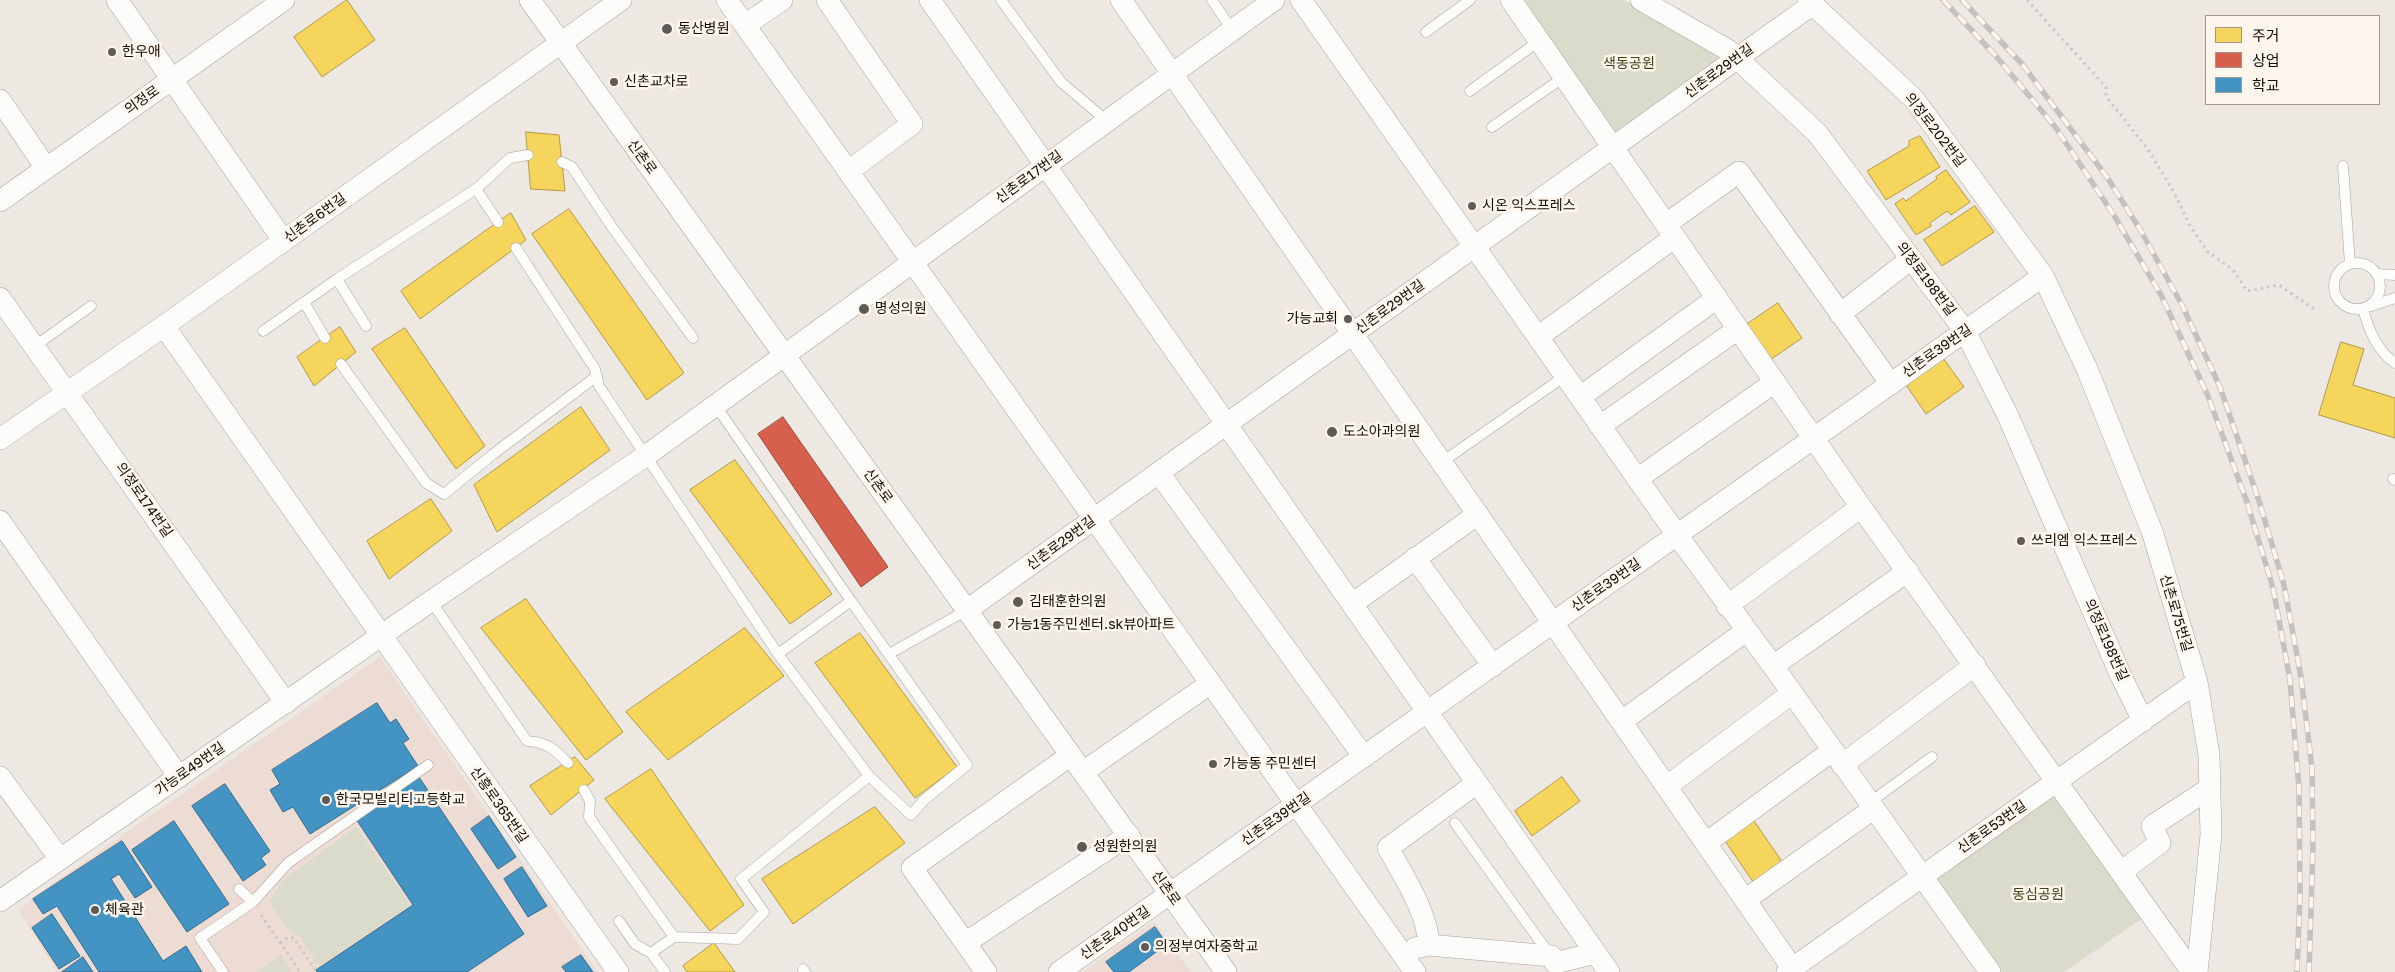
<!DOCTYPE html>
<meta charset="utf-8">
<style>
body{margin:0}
#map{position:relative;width:2395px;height:972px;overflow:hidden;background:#eee8e2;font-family:"Golos Text","Noto Sans KR",sans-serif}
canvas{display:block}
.legend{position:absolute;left:2205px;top:15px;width:175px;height:90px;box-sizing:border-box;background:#fef5ec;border:1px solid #9f9891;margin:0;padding:6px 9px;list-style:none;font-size:15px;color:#110d09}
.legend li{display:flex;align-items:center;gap:10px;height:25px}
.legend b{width:25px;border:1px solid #9f9891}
</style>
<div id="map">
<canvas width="2395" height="972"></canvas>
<ul class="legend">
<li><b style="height:14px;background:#f6d55c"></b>주거</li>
<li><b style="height:14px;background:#d6604d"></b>상업</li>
<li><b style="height:14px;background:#4393c3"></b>학교</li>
</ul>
</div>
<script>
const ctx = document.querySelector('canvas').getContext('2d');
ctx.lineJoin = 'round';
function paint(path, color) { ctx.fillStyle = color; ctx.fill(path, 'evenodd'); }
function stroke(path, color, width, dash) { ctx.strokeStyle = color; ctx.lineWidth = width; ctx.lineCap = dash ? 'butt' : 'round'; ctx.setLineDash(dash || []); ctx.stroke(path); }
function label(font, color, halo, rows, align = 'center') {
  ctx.font = font + ' "Golos Text","Noto Sans KR",sans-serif'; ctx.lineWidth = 5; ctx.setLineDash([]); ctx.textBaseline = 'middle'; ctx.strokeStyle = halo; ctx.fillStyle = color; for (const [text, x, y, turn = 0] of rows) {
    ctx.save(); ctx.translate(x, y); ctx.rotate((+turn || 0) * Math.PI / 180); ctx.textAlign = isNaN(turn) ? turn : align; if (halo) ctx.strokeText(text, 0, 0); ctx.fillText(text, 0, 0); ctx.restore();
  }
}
const education = new Path2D(`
 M380 657 598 972H57L19 911 42 891Z
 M1154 921 1191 972H1082Z`);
const green = new Path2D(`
 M1519 0H1624L1721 54 1728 63 1616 139Z
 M2055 790 2143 918 2064 972H2003L1935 877Z
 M356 827 410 905 319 966 298 935 290 933 269 902 282 881Z
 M281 954 292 972H256Z`);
const homes = new Path2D(`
 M347 0 375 40 322 77 294 37Z
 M526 132 559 135 565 191 531 189Z
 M1920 136 1940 167 1886 200 1867 171 1909 146V141Z
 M1946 170 1970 202 1951 215 1947 211 1930 223 1931 226 1916 235 1895 204 1903 198 1906 201 1937 179 1936 177Z
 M1975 206 1994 232 1942 266 1924 240Z
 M569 209 684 373 647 400 532 234Z
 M511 213 526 240 420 319 401 291Z
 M1778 303 1802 338 1770 360 1746 325Z
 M340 327 356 352 314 386 297 357Z
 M405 328 485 446 456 469 372 349Z
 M2341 342 2364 349 2353 385 2395 398V438L2319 415Z
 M1943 358 1964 387 1926 414 1906 385Z
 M581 407 610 450 497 532 474 485Z
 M735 460 832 594 790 624 690 490Z
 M431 499 452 531 389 579 367 541Z
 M526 599 623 732 586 760 481 628Z
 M745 628 784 676 668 760 626 712Z
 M860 633 957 767 915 798 815 663Z
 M575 757 594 780 551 815 530 786Z
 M651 769 744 905 710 931 605 799Z
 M1562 777 1580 801 1532 836 1515 811Z
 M875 807 905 843 793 924 762 879Z
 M1752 818 1785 866 1756 886 1723 838Z
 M714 943 735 972H687L683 966Z`);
const shops = new Path2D(`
 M783 417 888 567 861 587 758 434Z`);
const schools = new Path2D(`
 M377 703 390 723 396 719 409 739 403 743 418 766 310 834 293 807 283 812 270 790 280 784 272 770Z
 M419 777 524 934 467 972H317L316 970 413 905 356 819Z
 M225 784 270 851 261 858 266 865 243 881 192 806Z
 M489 816 516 857 498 869 471 829Z
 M174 821 229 904 187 932 132 850Z
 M122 841 152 887 135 898 119 874 111 879 163 961 186 946 202 972H99L57 906 43 914 33 899Z
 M522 867 547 906 528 917 504 879Z
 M52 914 80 956 59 969 32 928Z
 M1155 927 1167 944 1129 972H1114L1106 962Z
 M581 955 593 972H566L562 967Z
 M83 957 93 972H62Z`);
const path = new Path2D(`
 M2027 0 2106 87V96L2149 151 2175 194 2189 224 2207 251 2233 270 2247 291 2279 285 2314 309
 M261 915 300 972
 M280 943 289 937 294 938 317 972`);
const service = new Path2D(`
 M1001 0 1061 82 1107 121
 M1212 0 1232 30
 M1426 32 1470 0
 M1470 91 1539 41
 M1492 127 1564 77
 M562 162 572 167 612 227 693 338
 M2343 166 2350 264
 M476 189 498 222
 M516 248 595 369 599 386 778 654 869 776 741 879 764 912 738 939 674 937 589 817 590 801 584 790
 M2334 286a23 23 0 1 1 46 0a23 23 0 1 1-46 0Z
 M2377 274 2395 275
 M337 279 366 326
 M304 302 325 338
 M2371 306 2395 298
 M2363 309C2369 330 2377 351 2395 363
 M263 331 337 279 476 189 510 158 528 155
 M35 346 91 306
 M341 364 426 483 444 494 492 455 597 376
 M716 406 851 601
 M1442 462 1565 376
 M2393 479 2395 480
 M431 601 527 741C547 742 554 749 568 763
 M778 654 851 601 967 765 924 800 911 815 869 776
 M889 654 967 610
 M1869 803 1932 757
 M1455 823 1550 955
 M239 889 253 902
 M619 921 635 944 651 953
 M803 969 805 972
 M223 972 200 938 253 902 288 863 428 765
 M665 972 651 953 674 937`);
const minor = new Path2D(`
 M117 0 283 240
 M530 0 1226 972
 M727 0 1415 972
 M827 0 912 124 849 171
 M930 0 1609 972
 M1121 0 1795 972
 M1301 0 1677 535 1773 666 1990 972
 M1511 0 1861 507 2192 972
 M1641 0 1728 50 1817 133 1965 331 2008 416 2121 676 2143 721
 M1808 0 1914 99 2043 276 2087 369 2153 534 2197 682 2209 755 2211 835 2197 972
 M745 25 782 0
 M0 100 46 168
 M0 201 284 0
 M1666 224 1739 172 1891 384
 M0 298 286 703
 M1840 314 1911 259
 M164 326 618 972
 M1538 337 1675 237
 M1580 397 1717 298
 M1600 426 1738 329
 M0 439 164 326 621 0
 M1159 473 1364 757
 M1637 479 1775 382
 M0 521 179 777
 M1415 558 1493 666
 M1352 604 1478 514
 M1727 606 1861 507
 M967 610 1813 4
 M1773 666 1908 571
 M1622 721 1746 631
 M1842 765 1975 665
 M1083 772 1211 683
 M0 777 60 859
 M1667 786 1791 694
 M1706 843 1832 751
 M2121 872 2160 843 2152 826 2210 788
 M1745 900 1873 809
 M0 901 431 601 647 455 1274 0
 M965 943 1129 835
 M1429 945C1427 911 1404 877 1388 848L1477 783
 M1415 948 1429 945 1551 956 1555 963 1595 953
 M986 972 912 868 1071 755
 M1059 972 2043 276
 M1787 972 2197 682`);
const rail = new Path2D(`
 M1943 0 1995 55 2056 128 2115 217 2161 295 2208 396 2247 502 2273 588 2290 680 2299 788 2300 894 2297 972
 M1962 0 2022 64 2107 177 2141 231 2182 305 2220 387 2260 504 2284 585 2301 677 2312 768 2313 847 2309 972`);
const markers = [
 [667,29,6,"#5e5a55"],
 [112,52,5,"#5e5a55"],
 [614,82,5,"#5e5a55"],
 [1472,206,5,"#5e5a55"],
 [864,309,6,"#5e5a55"],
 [1348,319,5,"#5e5a55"],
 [1332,432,6,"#5e5a55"],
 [2021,541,5,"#5e5a55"],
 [1018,602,6,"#5e5a55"],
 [997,625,5,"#5e5a55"],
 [1213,764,5,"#5e5a55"],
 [326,800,5,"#5e5a55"],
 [1082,847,6,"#5e5a55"],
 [95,910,5,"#5e5a55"],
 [1145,947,5,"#5e5a55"]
];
const poiNames = [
 ["동산병원",678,29],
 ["한우애",122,52],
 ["신촌교차로",624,82],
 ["시온 익스프레스",1482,206],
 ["명성의원",875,309],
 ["가능교회",1338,319,"right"],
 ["도소아과의원",1343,432],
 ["쓰리엠 익스프레스",2031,541],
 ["김태훈한의원",1029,602],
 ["가능1동주민센터.sk뷰아파트",1007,625],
 ["가능동 주민센터",1223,764],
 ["한국모빌리티고등학교",336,800],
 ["성원한의원",1093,847],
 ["체육관",105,910],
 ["의정부여자중학교",1155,947]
];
const parkNames = [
 ["색동공원",1629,64],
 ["동심공원",2038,895]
];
const streetNames = [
 ["신촌로29번길",1719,71,-36],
 ["의정로",142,100,-35],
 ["의정로202번길",1935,130,52],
 ["신촌로",642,157,54],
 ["신촌로17번길",1029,177,-36],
 ["신촌로6번길",315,218,-36],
 ["의정로198번길",1926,279,53],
 ["신촌로29번길",1390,307,-36],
 ["신촌로39번길",1937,351,-35],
 ["신촌로",878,486,54],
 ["의정로174번길",144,500,55],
 ["신촌로29번길",1061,543,-36],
 ["신촌로39번길",1606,585,-35],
 ["신촌로75번길",2176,613,73],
 ["의정로198번길",2106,640,66],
 ["가능로49번길",190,769,-35],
 ["신흥로365번길",499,805,55],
 ["신촌로39번길",1276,819,-35],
 ["신촌로53번길",1992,827,-35],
 ["신촌로",1166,888,55],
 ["신촌로40번길",1115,933,-35]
];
paint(education, '#ecdcd4');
paint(green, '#dadbca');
paint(homes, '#f6d55c');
stroke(homes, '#b19943', 1);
paint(shops, '#d6604d');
stroke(shops, '#9b4739', 1);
paint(schools, '#4393c3');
stroke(schools, '#346b8b', 1);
stroke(service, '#a8a39f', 11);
stroke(minor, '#a8a39f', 22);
stroke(path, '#cbc8c6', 3, [2.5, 4]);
stroke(service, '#fcfcfb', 10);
stroke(minor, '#fcfcfb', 21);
stroke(rail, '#c3c2c0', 5.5);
stroke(rail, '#fef5ec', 4, [11]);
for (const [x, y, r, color] of markers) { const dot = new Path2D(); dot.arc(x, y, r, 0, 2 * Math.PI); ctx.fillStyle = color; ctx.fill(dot); stroke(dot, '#fef5ec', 2); }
label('14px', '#110d09', '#fef5ec', poiNames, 'left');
label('14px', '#3a4616', '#fef5ec', parkNames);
label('14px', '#110d09', '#fef5ec', streetNames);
</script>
